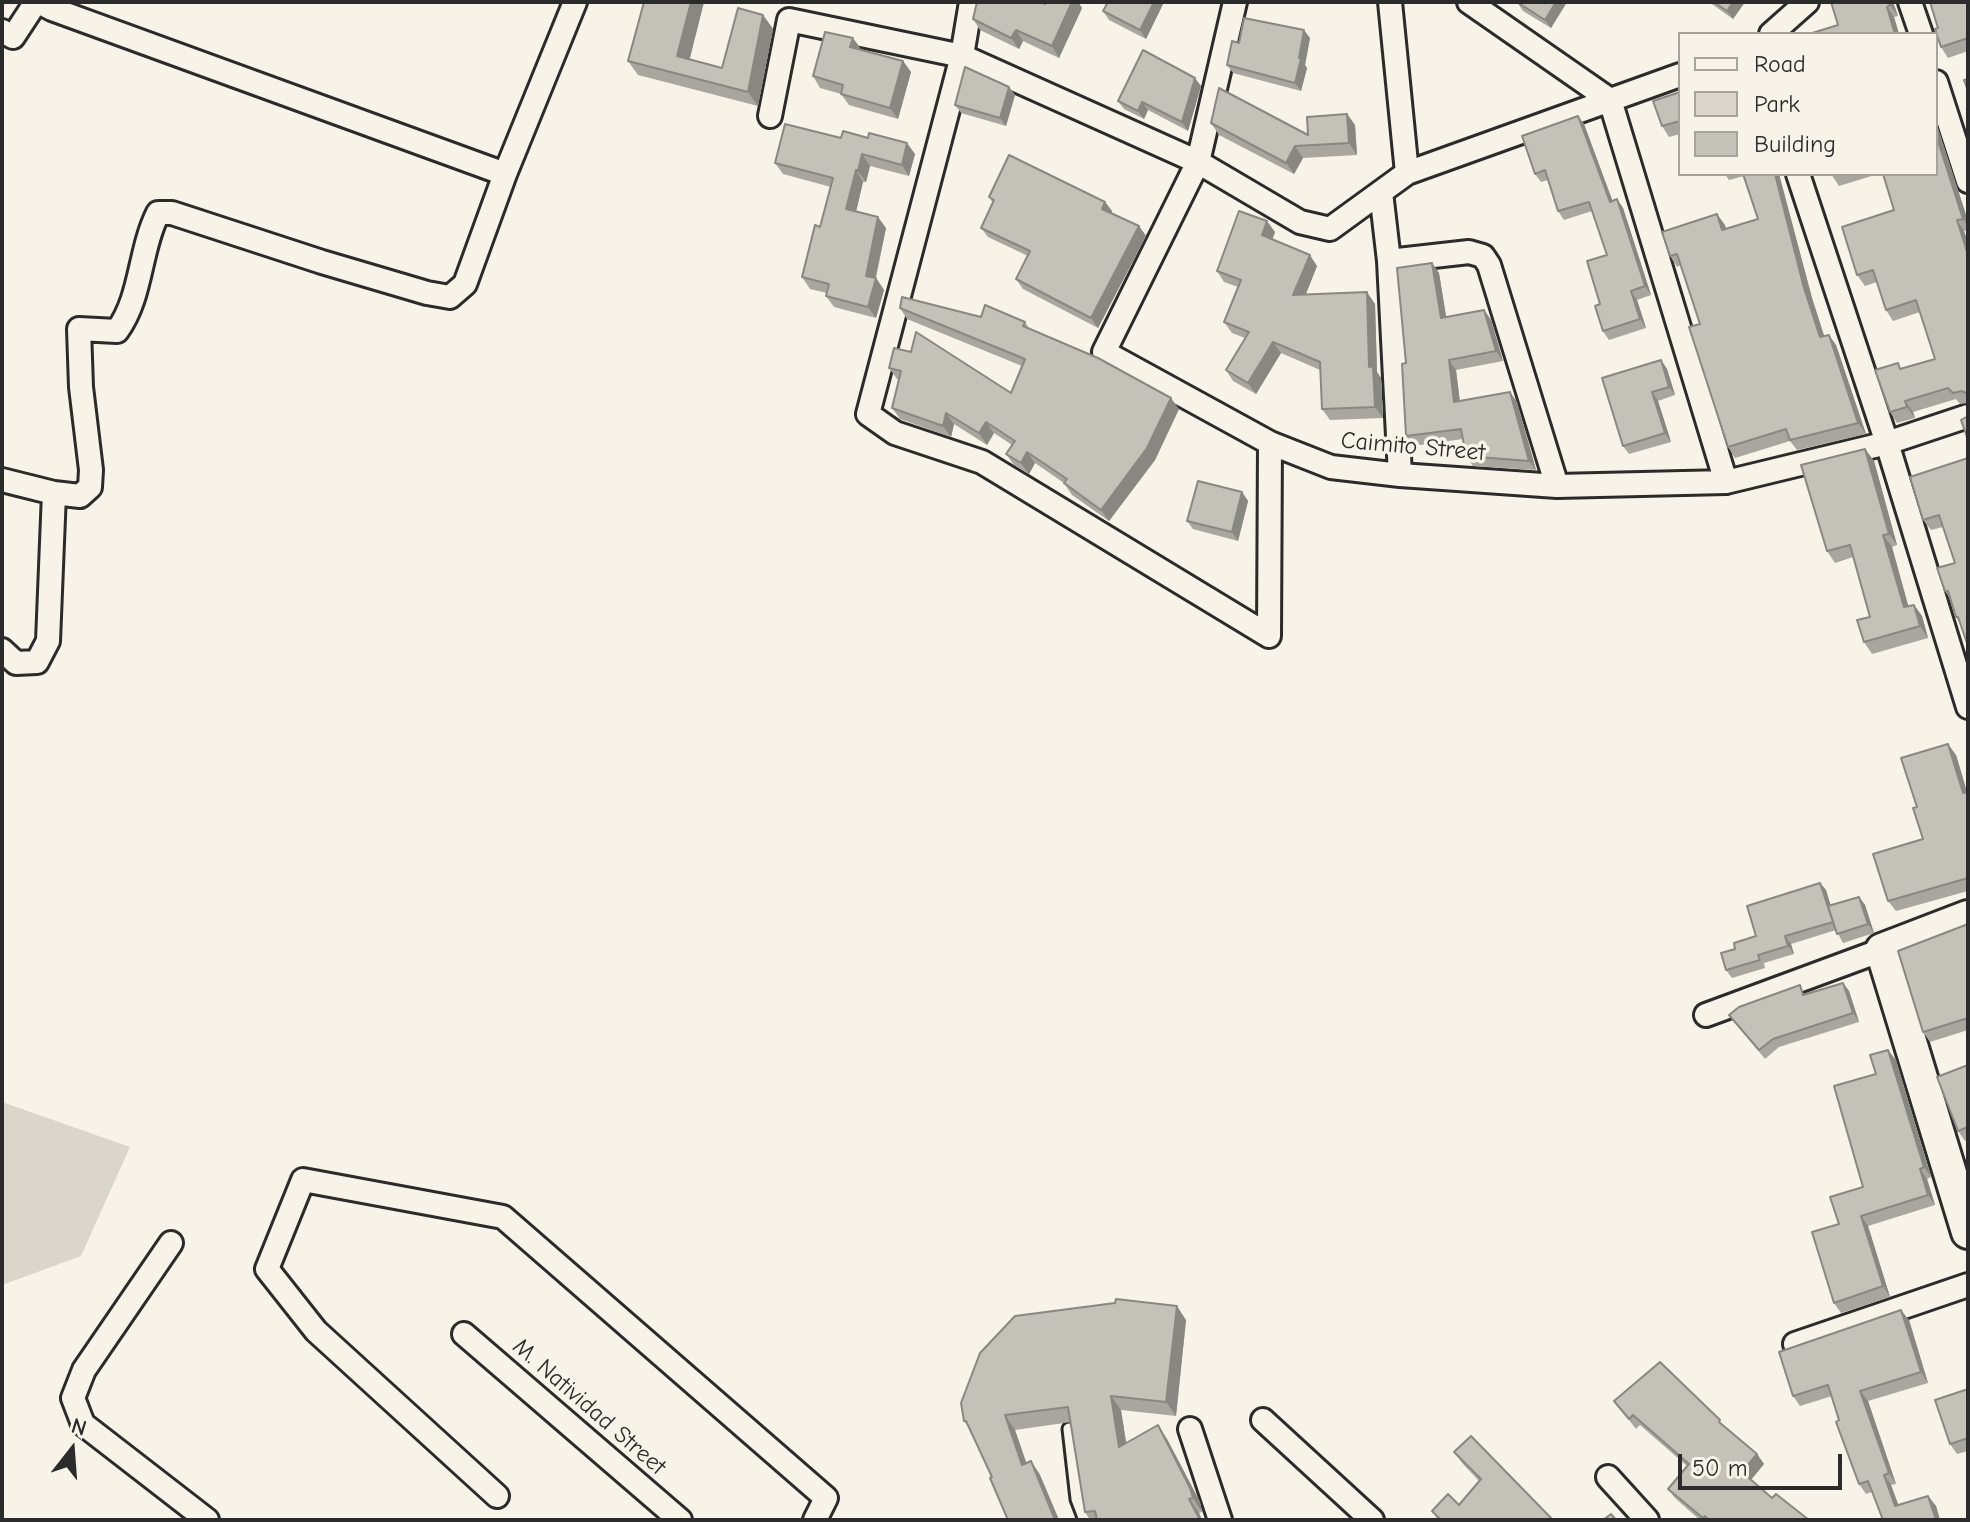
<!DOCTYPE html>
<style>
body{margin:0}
#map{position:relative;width:1970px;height:1522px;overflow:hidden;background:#f7f3e8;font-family:"Comic Neue",sans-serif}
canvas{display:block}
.frame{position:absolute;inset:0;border:4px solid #2b2b2b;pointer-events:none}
.legend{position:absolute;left:1678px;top:32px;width:260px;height:144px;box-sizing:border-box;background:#f7f3e8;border:2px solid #a5a39c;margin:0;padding:10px 14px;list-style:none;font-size:24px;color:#2b2b2b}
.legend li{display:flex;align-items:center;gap:16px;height:40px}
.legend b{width:40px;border:2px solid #a5a39c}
.north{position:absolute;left:32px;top:1410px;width:80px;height:80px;-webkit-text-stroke:6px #f7f3e8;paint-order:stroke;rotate:17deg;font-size:22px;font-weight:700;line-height:32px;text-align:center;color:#2b2b2b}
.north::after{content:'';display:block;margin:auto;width:28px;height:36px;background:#2b2b2b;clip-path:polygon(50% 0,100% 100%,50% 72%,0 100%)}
.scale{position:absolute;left:1678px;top:1454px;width:164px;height:36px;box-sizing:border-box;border:4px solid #2b2b2b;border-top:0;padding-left:10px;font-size:24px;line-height:28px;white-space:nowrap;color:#2b2b2b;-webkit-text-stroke:6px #f7f3e8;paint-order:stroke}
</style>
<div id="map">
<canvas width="1970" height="1522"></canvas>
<div class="frame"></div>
<ul class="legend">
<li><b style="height:10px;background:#f7f3e8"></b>Road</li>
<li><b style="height:22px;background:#dad6cc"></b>Park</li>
<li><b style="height:22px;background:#c4c1b9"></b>Building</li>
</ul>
<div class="north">N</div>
<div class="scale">50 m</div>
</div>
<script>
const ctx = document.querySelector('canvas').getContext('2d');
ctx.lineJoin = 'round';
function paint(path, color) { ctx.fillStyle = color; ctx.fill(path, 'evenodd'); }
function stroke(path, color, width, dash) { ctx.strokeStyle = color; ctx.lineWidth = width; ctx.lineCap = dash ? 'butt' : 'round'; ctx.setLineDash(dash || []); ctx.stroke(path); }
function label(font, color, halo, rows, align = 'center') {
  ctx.font = font + ' "Comic Neue",sans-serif'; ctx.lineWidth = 7; ctx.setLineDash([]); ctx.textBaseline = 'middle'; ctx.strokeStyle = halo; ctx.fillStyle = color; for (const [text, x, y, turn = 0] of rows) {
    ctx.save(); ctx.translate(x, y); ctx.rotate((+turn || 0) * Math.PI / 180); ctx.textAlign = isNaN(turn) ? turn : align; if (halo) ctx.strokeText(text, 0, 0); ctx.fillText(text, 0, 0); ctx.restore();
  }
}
const green = new Path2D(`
 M2 1102 130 1147 81 1256 2 1285Z`);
const lane = new Path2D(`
 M1069 1429 1077 1499 1085 1520`);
const street = new Path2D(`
 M39 2 52 9 505 174
 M971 2 962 56 868 414 895 433 982 462 1269 636 1270 443
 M1235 2 1198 162 1104 352 1270 443 1331 467 1400 475 1557 486 1726 482 1887 443 1968 416
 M1390 2 1407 173
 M1469 2 1610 100 1726 482
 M1910 2 1921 34
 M2 31 13 37 36 2
 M1771 34 1807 2
 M1936 82 1968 181
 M770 116 789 20 962 56 1198 162 1300 222 1330 229 1407 173 1680 75
 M1798 174 1887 443 1968 707
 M1381 192 1389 261 1400 475
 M1389 261 1469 252 1483 256 1489 265 1557 486
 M2 480 54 493 80 496 90 487 91 470 81 387 79 329 117 331C142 297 139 251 158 213H172L322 262 427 293 450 297 465 284 505 174 575 2
 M2 650 16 663 37 662 48 641 54 493
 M1706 1015 1882 950
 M171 1243 84 1370 73 1398 83 1424 207 1520
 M464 1334 680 1520
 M1795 1344 1968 1285
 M1263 1420 1372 1520
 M1190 1429 1220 1520
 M1608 1477 1647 1520
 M497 1496 316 1331 267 1269 303 1180 503 1217 826 1498 815 1520`);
const secondary = new Path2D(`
 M1968 917 1882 950 1968 1232`);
const wall = new Path2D(`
 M644 2H704L689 59 722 68 763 15 773 29 758 106 638 75 628 61Z
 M1045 2H1078L1082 8 1059 58 1023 41 1019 49 980 30 973 19 1045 4Z
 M1108 2H1164L1146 39 1109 20 1103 11Z
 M1517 2H1567L1551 28 1523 11Z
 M1709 2H1745L1733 19Z
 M1831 2H1893L1898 16 1894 17 1899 34H1809L1838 25Z
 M1968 2V51L1948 58 1941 47 1938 28Z
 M1310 38 1305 65 1307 68 1301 91 1233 73 1227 65 1239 43Z
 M861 50 903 61 911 72 898 119 849 105 841 94 820 88 813 76Z
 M1201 86 1188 131 1148 110 1144 119 1124 109 1118 101Z
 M1009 87 1015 95 1006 126 961 113 955 105Z
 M1680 92V134L1669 137 1662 126Z
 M1347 114 1355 125 1357 155 1303 158 1294 174 1219 135 1211 123 1308 135Z
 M1578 116 1584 124 1612 201 1617 199 1623 208 1651 295 1637 300 1646 328 1609 340 1603 331 1600 304 1607 255 1592 211 1564 220 1558 211 1548 180 1541 182 1535 174Z
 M1936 122 1968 221V230L1964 231 1968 242V403L1960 404 1956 399 1913 412 1915 418 1897 423 1890 412 1902 369 1935 359 1920 312 1893 321 1886 310 1877 282 1865 286 1857 275 1894 210 1936 174Z
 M841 138 915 154 909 176 870 166 866 182H863L856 212 886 228 876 278 884 290 876 318 834 307 826 296 827 293 810 289 802 277 820 227 831 187 783 174 775 163Z
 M1725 174H1779L1812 298 1824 336 1836 345 1866 434 1797 450 1790 441 1735 458 1728 447 1700 324 1681 265 1677 267 1670 256 1717 214 1726 229 1758 219 1744 176 1729 180Z
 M1831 174H1878L1839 186Z
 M989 197 1105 202 1112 211 1111 213 1139 226 1146 236 1098 328 1023 289 1016 279 1028 256 988 237 981 228 993 203Z
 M1275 232 1272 240 1317 266 1306 294 1375 304 1377 372 1381 378 1383 418 1330 420 1322 409 1320 370 1281 353 1256 394 1233 381 1226 370 1245 338 1232 333 1224 322 1238 287 1224 282 1217 271Z
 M1432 263 1439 273 1446 317 1484 310 1491 320 1503 361 1456 370 1460 401 1517 402 1536 470 1473 466 1466 456 1463 439 1413 446 1406 436V363Z
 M900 308 1025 322 1030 330 1179 409 1155 460 1109 521 1072 495 1064 483 1035 463 1029 474 1014 465 1006 454 1012 445 994 433 987 445 954 424 951 437 900 419 892 408 899 380 897 379 889 368 1011 393 1022 366 907 319Z
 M1661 360 1667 369 1675 395 1658 401 1671 442 1629 454 1623 446Z
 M1865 449 1874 461 1897 545 1892 547 1908 606 1914 605 1922 616 1928 638 1872 654 1864 642 1870 617 1853 557 1835 563 1827 551Z
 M1968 458 1960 623 1956 617 1950 599 1945 591 1955 563 1943 527 1931 530 1923 520Z
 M1242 492 1248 501 1238 541 1193 529 1187 521Z
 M1956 755 1967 792H1968V891L1896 911 1888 901 1923 839 1917 807Z
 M1820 883 1826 890 1830 905 1859 897 1865 905 1874 933 1843 943 1836 930 1791 944 1794 954 1764 963 1765 968 1732 978 1726 970 1735 949 1756 936Z
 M1968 924V1030L1930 1042 1923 1032Z
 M1843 983 1849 991 1859 1022 1779 1047 1765 1059 1729 1015 1806 995Z
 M1896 1060 1931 1177 1927 1179 1935 1205 1868 1226 1890 1297 1841 1313 1834 1303 1839 1224 1863 1187 1876 1074Z
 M1968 1065V1140L1965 1141 1958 1131Z
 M1115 1303 1186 1320 1176 1416 1121 1410 1126 1443 1167 1439 1200 1502 1202 1512 1199 1513 1202 1520H1090L1085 1512 1071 1422 1015 1430 1026 1463 1031 1461 1040 1475 1059 1520H1008L992 1477 971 1431 964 1421Z
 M1909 1320 1928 1383 1868 1401 1896 1484 1891 1485 1898 1505 1928 1496 1936 1506 1940 1520H1883L1872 1492 1866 1494 1859 1484 1832 1396 1800 1406 1793 1396Z
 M1968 1389V1451L1957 1454 1950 1444Z
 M1614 1401 1726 1428 1757 1454 1764 1464 1751 1480 1772 1498 1809 1520H1700L1675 1498 1668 1489 1687 1466 1640 1425 1636 1429Z
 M1454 1452 1553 1520H1438L1432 1511 1459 1505 1479 1481 1463 1464Z`);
const shadedWall = new Path2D(`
 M691 2H704L687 70 677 56Z
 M1072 2H1078L1082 8 1059 58 1052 46Z
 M1154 2H1164L1146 39 1140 30Z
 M1556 2H1567L1551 28 1545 20Z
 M1733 2H1745L1733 19 1727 11Z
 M1889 2H1893L1898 16 1890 5Z
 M1887 7 1894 17 1899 34H1895Z
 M763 15 773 29 758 106 748 92Z
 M1016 30 1023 41 1019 49 1011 38Z
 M1304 30 1310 38 1305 65 1307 68 1301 91 1295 83Z
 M853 38 861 49 850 47Z
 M903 61 911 72 898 119 890 108Z
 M1195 78 1201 86 1188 131 1182 122Z
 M1009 87 1015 95 1006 126 1000 118Z
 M1142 102 1148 110 1144 119 1138 111Z
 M1347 114 1355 125 1357 155 1349 143Z
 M1578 116 1584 124 1616 210 1610 202Z
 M1936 122 1968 221V226L1963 219 1936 135Z
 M907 143 915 154 909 176 902 165Z
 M1295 146 1303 158 1294 174 1286 163Z
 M862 154 870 166 866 182 858 171Z
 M856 170 863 182 854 220 846 209Z
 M1775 174H1779L1812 298 1828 348 1820 337 1804 288Z
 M1617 199 1623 208 1651 295 1645 286Z
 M1105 202 1112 211 1109 218 1102 209Z
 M1717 214 1725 225 1730 241 1722 230Z
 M878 217 886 228 874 284 876 278 884 290 876 318 868 307 866 276Z
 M1957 220 1964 231 1968 242V255Z
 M1267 221 1275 232 1270 246 1262 235Z
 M1139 226 1146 236 1098 328 1091 318Z
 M1310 255 1317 266 1301 306 1293 295Z
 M1432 263 1439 273 1448 328 1441 318Z
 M1631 291 1637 300 1646 328 1640 319Z
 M1367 292 1375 304 1377 372 1381 378 1383 418 1375 407 1369 367Z
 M1484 310 1491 320 1503 361 1496 351Z
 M1829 335 1836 345 1866 434 1858 423Z
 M1273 342 1281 353 1256 394 1248 383Z
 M1449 360 1456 370 1461 412 1454 402Z
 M1661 360 1667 369 1675 395 1669 387Z
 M1510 392 1517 402 1536 470 1529 461Z
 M1652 392 1658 401 1671 442 1665 433Z
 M1171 398 1179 409 1155 460 1109 521 1101 510Z
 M1905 401 1913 412 1915 418 1907 407Z
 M946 413 954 424 951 437 943 426Z
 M986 422 994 433 987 445 979 433Z
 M1865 449 1874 461 1897 545 1889 534Z
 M1027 452 1035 463 1029 474 1021 463Z
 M1242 492 1248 501 1238 541 1232 532Z
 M1883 535 1892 547 1912 619 1904 607Z
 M1914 605 1922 616 1928 638 1920 626Z
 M1948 744 1956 755 1968 795 1963 793Z
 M1820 883 1826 890 1838 929 1833 922Z
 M1859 897 1865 905 1874 933 1868 924Z
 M1785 936 1791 944 1794 954 1788 946Z
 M1843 983 1849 991 1859 1022 1853 1013Z
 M1888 1050 1896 1060 1931 1177 1924 1167Z
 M1920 1169 1927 1179 1935 1205 1928 1195Z
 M1861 1216 1868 1226 1890 1297 1883 1286Z
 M1177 1306 1186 1320 1176 1416 1166 1402Z
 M1901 1310 1909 1320 1928 1383 1921 1372Z
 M1860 1391 1868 1401 1896 1484 1889 1473Z
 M1111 1396 1121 1410 1129 1461 1119 1447Z
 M1005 1415 1015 1430 1032 1479 1022 1465Z
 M1158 1425 1167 1439 1200 1502 1202 1512 1193 1498Z
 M1757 1454 1764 1464 1749 1482 1742 1472Z
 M1031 1461 1040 1475 1059 1520H1055Z
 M1884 1475 1891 1485 1903 1517 1895 1506Z
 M1928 1496 1936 1506 1940 1520H1936Z
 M1189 1499 1199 1513 1202 1520H1200Z`);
const building = new Path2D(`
 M644 2H691L677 56 722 68 738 8 763 15 748 92 628 61Z
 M977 2H1041L1045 4V2H1072L1052 46 1016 30 1011 38 973 19Z
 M1108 2H1154L1140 30 1103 11Z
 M1517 2H1556L1545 20Z
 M1714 2H1733L1727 11Z
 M1831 2H1889L1890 5 1887 7 1895 34H1809L1838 25Z
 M1930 2H1968V38L1941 47 1935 29 1938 28Z
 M1244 18 1304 30 1299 58 1301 59 1295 83 1227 65 1232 41 1239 43Z
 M825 32 853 38 850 47 903 61 890 108 841 94 843 85 813 76Z
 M1143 50 1195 78 1182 122 1142 102 1138 111 1118 101Z
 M965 67 1009 87 1000 118 955 105Z
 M1968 79V91L1964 80Z
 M1219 88 1308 135 1307 117 1347 114 1349 143 1295 146 1286 163 1211 123Z
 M1680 92V121L1662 126 1653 101Z
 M1578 116 1610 202 1617 199 1645 286 1631 291 1640 319 1603 331 1595 306 1600 304 1587 261 1607 255 1589 202 1558 211 1545 170 1535 174 1522 136Z
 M785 124 841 138 843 131 868 138 869 133 907 143 902 165 862 154 858 171 856 170 846 209 878 217 866 276 876 278 868 307 826 296 829 284 802 277 815 225 820 227 833 178 775 163Z
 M1936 135 1963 219 1957 220 1968 255V394L1962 391 1953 393 1948 388 1905 401 1907 407 1890 412 1875 370 1898 363 1900 369 1935 359 1916 300 1886 310 1873 270 1857 275 1842 227 1894 210 1883 174H1936Z
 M1009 155 1105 202 1102 209 1139 226 1091 318 1016 279 1030 251 981 228 994 200 989 197Z
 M1743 174H1775L1804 288 1820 337 1829 335 1858 423 1790 440 1786 429 1728 447 1689 327 1700 324 1677 254 1670 256 1662 232 1717 214 1722 230 1758 219Z
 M1239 211 1267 221 1262 235 1310 255 1293 295 1367 292 1369 367 1373 366 1375 407 1322 409 1320 362 1273 342 1248 383 1226 370 1249 332 1224 322 1241 280 1217 271Z
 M1432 263 1441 318 1484 310 1496 351 1449 360 1454 402 1510 392 1529 461 1466 456 1461 429 1406 436 1402 364 1406 363 1397 268Z
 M902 297 981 317 985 305 1025 322 1023 326 1098 358 1171 398 1147 448 1101 510 1064 483 1067 479 1027 452 1021 463 1006 454 1015 441 986 422 979 433 946 413 943 426 892 408 901 371 889 368 894 348 911 352 916 332 1011 393 1025 359 900 308Z
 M1661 360 1669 387 1652 392 1665 433 1623 446 1602 378Z
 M1968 416V440L1961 420Z
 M1865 449 1889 534 1883 535 1904 607 1914 605 1920 626 1864 642 1857 620 1870 617 1850 545 1827 551 1801 465Z
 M1968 458V646L1958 617H1956L1948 591H1945L1937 568 1955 563 1939 515 1923 520 1910 477Z
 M1198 481 1242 492 1232 532 1187 521Z
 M1948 744 1963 793 1968 792V878L1888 901 1873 854 1923 839 1913 808 1917 807 1901 758Z
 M1820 883 1833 922 1785 936 1788 946 1758 955 1760 960 1726 970 1721 953 1735 949 1734 943 1756 936 1747 906Z
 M1859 897 1868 924 1837 934 1828 906Z
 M1968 924V1018L1923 1032 1898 951Z
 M1843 983 1853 1013 1773 1039 1759 1050 1729 1015 1739 1007 1800 985 1803 995Z
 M1888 1050 1924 1167 1920 1169 1928 1195 1861 1216 1883 1286 1834 1303 1812 1232 1839 1224 1830 1197 1863 1187 1834 1086 1876 1074 1870 1055Z
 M1968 1065V1127L1958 1131 1937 1077Z
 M1116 1299 1177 1306 1166 1402 1111 1396 1119 1447 1158 1425 1190 1488 1193 1498 1189 1499 1200 1520H1097L1095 1511 1085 1512 1068 1407 1005 1415 1022 1465 1031 1461 1055 1520H1008L990 1478 992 1477 966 1421H964L961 1403 980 1353 1015 1316 1115 1303Z
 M1901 1310 1921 1372 1860 1391 1889 1473 1884 1475 1895 1506 1928 1496 1936 1520H1883L1868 1481 1859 1484 1836 1422 1839 1420 1828 1385 1793 1396 1779 1352Z
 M1660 1362 1720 1420 1719 1422 1757 1454 1742 1472 1772 1498 1776 1494 1809 1520H1709L1705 1516 1703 1518 1668 1489 1689 1464 1633 1415 1629 1419 1614 1401Z
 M1968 1389V1438L1950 1444 1935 1400Z
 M1471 1436 1553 1520H1441L1432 1511 1448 1494 1459 1505 1481 1479 1454 1452Z
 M1611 1514 1616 1520H1603Z`);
const streetNames = [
 ["Caimito Street",1413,447,5],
 ["M. Natividad Street",589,1407,41]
];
paint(green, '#dad6cc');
stroke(lane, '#2b2b2b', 17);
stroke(street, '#2b2b2b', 28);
stroke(secondary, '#2b2b2b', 38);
stroke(lane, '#f7f3e8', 11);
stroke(street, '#f7f3e8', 22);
stroke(secondary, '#f7f3e8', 32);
paint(wall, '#a9a69f');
paint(shadedWall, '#898782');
paint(building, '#c4c1b9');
stroke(building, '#898782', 2);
label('24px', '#2b2b2b', '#f7f3e8', streetNames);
</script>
